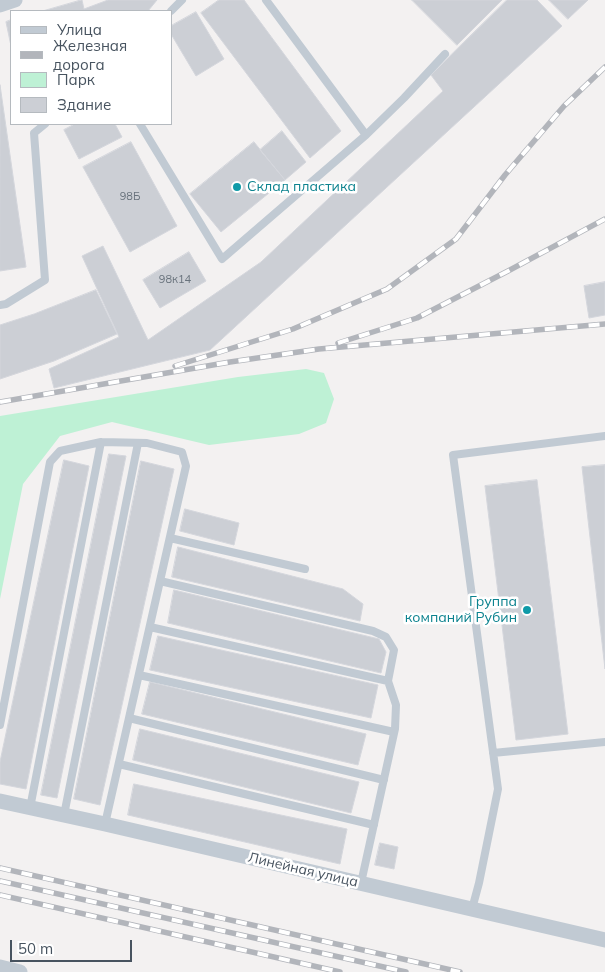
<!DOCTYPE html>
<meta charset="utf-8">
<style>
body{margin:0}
#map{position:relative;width:605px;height:972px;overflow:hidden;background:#f3f1f1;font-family:Mulish,sans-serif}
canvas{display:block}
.legend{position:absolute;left:10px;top:10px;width:162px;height:115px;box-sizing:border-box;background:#fff;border:1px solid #b5babf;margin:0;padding:6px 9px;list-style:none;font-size:15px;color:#47535f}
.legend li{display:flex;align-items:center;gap:10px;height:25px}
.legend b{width:25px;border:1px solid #b5babf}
.scale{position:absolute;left:10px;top:940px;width:122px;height:22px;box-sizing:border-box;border:2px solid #47535f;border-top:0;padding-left:6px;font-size:15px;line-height:18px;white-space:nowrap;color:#47535f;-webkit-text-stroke:4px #fff;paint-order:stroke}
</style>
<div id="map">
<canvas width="605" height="972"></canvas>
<ul class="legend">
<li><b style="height:6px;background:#c1cad3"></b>Улица</li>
<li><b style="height:6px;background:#b2b5bb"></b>Железная дорога</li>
<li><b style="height:14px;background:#bef1d5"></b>Парк</li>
<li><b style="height:14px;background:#cccfd5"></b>Здание</li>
</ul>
<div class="scale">50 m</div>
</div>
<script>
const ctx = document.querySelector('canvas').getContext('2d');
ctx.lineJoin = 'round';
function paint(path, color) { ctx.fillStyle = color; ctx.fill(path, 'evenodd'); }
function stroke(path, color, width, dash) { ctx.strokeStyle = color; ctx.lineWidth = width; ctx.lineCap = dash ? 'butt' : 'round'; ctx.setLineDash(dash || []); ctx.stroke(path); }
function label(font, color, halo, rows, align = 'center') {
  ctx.font = font + ' Mulish,sans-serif'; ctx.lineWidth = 5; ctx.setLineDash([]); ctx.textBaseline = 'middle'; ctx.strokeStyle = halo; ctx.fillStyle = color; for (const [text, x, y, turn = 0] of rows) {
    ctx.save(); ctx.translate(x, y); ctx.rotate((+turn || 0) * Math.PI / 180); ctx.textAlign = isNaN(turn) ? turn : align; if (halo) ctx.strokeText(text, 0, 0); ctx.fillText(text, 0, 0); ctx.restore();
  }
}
const green = new Path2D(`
 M306 369 324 373 334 399 326 423 299 434 209 445 112 422 60 436 23 484 0 599V416L238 377Z`);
const building = new Path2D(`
 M82 0 84 9 108 0H157L148 11H43Z
 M219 0H244L341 131 310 158 201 13Z
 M412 0H502L457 45Z
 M507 0H537L562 26 210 350 54 388 49 369 119 337 82 256 103 246 148 340 261 262 443 91 431 75Z
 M549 0H588L568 19Z
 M196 12 224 59 196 76 171 34V26Z
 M11 20V46L6 22Z
 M0 85 26 267 0 271Z
 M75 124H115L122 137 79 159 64 130Z
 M282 131 306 162 285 180 260 150Z
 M131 142 177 226 130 252 83 167Z
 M254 142 285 180 221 232 190 194Z
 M189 252 206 281 160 308 143 280Z
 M605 282V315L589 318 584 286Z
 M96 290 117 334 54 361 0 379V325L34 314Z
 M109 454 126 456 57 798 41 795Z
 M64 460 89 466 26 789 0 784V762Z
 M141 461 174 469 100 805 74 799Z
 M605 465V669L582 467Z
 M537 480 568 734 516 740 485 486Z
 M185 509 239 523 234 545 180 531Z
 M178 547 343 589 363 604 360 621 172 577Z
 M174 590 379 639 386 652 381 673 168 623Z
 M158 636 378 685 371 718 150 670Z
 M150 682 366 734 358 765 142 714Z
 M140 729 359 782 351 813 133 760Z
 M134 784 347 829 340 864 128 815Z
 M380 843 398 847 394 869 375 865Z`);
const service = new Path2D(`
 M171 11 182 0
 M140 124 222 259 366 135 266 0
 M366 135 404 98 445 54
 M0 305 6 304 45 280 34 133 45 124
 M170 538 305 569
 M160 581 373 631 386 637 394 650 388 681 396 705 395 729 361 883
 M150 627 388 681
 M139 675 394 732
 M129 718 384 780
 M0 725 50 462 60 451 101 442 147 443 182 452 186 466 105 824
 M493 753 605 742
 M119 764 374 825
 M30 808 101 442
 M64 815 138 443
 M472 909 479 883 498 789 453 455 605 436`);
const minor = new Path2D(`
 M0 5 15 0
 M0 801 105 824 605 940
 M0 967 20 972`);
const rail = new Path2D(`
 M338 343 417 318 508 271 605 219
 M175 366 293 329 387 289 456 239 505 175 564 106 605 67
 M0 402 230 362 319 349 605 324
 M0 868 460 972
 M0 881 406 972
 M0 895 340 972`);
const markers = [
 [237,187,5,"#0f9aa8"],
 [527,610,5,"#0f9aa8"]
];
const numberNames = [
 ["98Б",130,197],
 ["98к14",175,280]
];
const cultureNames = [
 ["Склад пластика",247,187],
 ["Группа",517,602,"right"],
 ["компаний Рубин",517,618,"right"]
];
const streetNames = [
 ["Линейная улица",303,870,13]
];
paint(green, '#bef1d5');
paint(building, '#cccfd5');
stroke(building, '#d4d6dc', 1);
stroke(service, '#c1cad3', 8);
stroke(minor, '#c1cad3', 15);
stroke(rail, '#b2b5bb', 5.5);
stroke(rail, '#fff', 4, [11]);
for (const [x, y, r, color] of markers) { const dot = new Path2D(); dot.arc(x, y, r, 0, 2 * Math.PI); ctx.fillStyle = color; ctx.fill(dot); stroke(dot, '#fff', 2); }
label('11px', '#68727c', null, numberNames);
label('14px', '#0d838f', '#fff', cultureNames, 'left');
label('14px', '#47535f', '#fff', streetNames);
</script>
